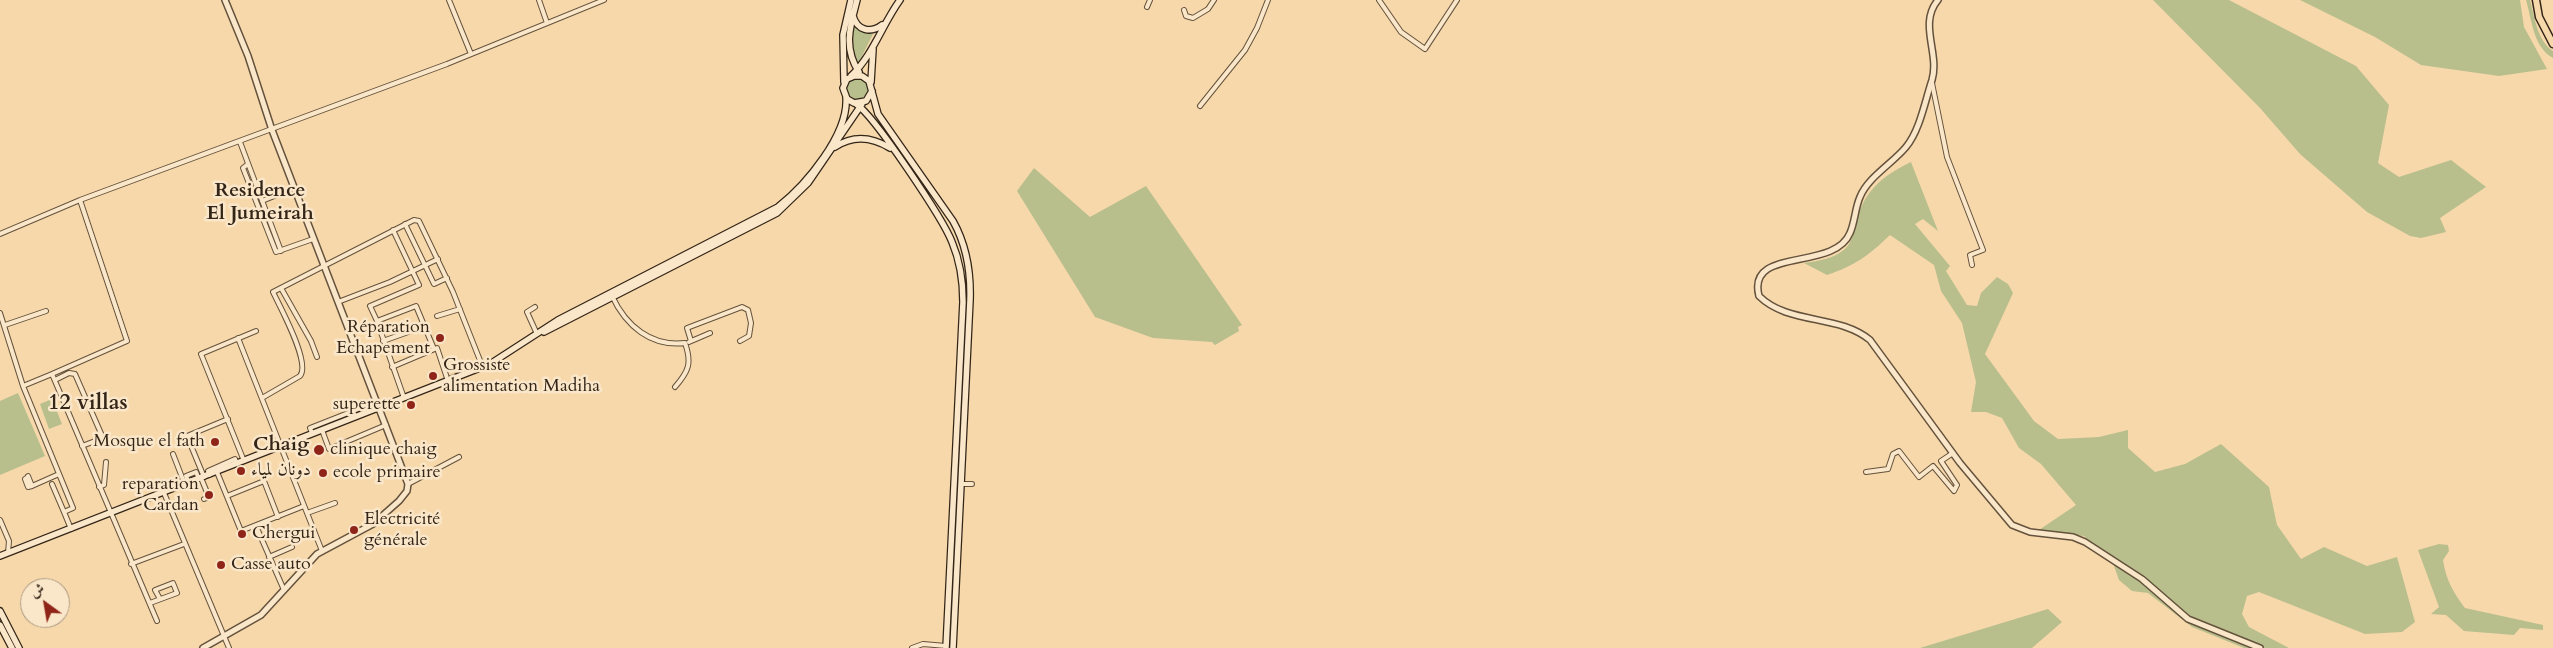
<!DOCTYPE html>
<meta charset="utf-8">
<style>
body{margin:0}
#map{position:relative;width:2553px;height:648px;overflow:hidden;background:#f7d8ab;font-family:Cardo,Amiri,serif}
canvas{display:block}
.north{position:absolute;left:20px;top:578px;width:50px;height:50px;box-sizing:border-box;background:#fae6c8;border:1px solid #aa9981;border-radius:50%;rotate:328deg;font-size:14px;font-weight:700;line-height:20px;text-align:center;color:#332517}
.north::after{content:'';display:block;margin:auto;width:18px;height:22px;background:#8f2418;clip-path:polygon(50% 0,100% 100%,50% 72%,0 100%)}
</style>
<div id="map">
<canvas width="2553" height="648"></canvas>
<div class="north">ش</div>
</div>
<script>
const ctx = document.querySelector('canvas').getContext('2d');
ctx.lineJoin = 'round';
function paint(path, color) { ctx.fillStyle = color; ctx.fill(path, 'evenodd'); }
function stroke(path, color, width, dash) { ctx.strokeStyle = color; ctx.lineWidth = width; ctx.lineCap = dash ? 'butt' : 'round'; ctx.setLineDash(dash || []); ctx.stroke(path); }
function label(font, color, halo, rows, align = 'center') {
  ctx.font = font + ' Cardo,Amiri,serif'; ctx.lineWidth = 5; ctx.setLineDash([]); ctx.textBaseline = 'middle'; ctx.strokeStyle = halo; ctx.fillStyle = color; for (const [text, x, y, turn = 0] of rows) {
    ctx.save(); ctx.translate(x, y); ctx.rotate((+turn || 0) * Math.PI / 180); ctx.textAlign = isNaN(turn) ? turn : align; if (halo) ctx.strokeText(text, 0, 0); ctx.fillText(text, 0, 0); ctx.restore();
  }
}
const green = new Path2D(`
 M2153 0H2229L2356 66 2389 105 2378 163 2399 177 2451 160 2486 187 2440 218 2446 232 2421 238 2410 236 2367 212 2300 154 2260 108Z
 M2300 0H2520L2524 27 2547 69 2499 76 2421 65 2375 37Z
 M2526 0H2530C2534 16 2538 42 2553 51V58C2533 47 2532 20 2526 0Z
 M853 22 865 32H874L858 64 851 47Z
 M846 89a11 11 0 1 1 22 0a11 11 0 1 1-22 0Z
 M1911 162 1938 231 1923 219 1915 224 1950 266 1946 271 1967 305 1977 306 1981 293 1997 277 2008 284 2013 293 1985 354 2034 421 2058 439 2099 437 2128 430V448L2155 472 2185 464 2221 444 2269 487 2277 525 2301 559 2324 547 2367 566 2397 557 2415 622 2402 632 2365 634 2259 592 2247 596 2242 614 2249 627 2289 648H2244L2192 627 2148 593 2132 591 2119 580 2113 563 2084 536 2039 530 2076 505 2041 464 2019 448 2002 418 1986 412H1971L1976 382 1962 323 1941 291 1934 265 1890 235C1868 256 1856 265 1827 275L1804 263C1818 261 1840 258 1849 244 1853 238 1855 226 1857 218 1866 189 1884 175 1911 162Z
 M1034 168 1090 217 1146 186 1242 325 1238 327 1239 331 1215 345 1212 342 1153 338 1095 317 1017 191Z
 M18 393 45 456 0 475V401Z
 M52 399 62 424 49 429 40 404Z
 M2439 544 2448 545 2449 551 2443 560C2446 580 2453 592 2465 608L2543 625V630L2520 628 2514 635 2464 631 2446 615 2431 614 2439 607 2418 550Z
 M2048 609 2062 622 2032 648H1920Z`);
const minor = new Path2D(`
 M449 0 471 54
 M539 0 547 23
 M1379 0 1401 32 1425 49 1457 0
 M1147 7 1150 0
 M1184 10 1186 16 1193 18 1208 9 1214 0
 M1932 83 1947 157 1983 250 1970 255 1972 265
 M1200 106 1245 50 1257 28 1268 0
 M240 142 281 251
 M248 164 243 168 276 252 313 239
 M262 201 294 188
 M405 224 434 284 447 278
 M0 234 80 200 447 64 604 0
 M281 288 311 341 317 357
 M612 296C626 326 651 347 685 343 692 363 689 371 675 387
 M338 302 390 282 438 259
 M535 307 527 312 537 334
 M0 313 23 386 52 374 157 621
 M437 316 460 309
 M377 321 370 306 419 285 393 230
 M5 325 46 311
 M238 338 322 551
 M383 341 425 326
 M691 341 687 328 742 307 748 310 751 323 749 336 740 341
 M689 342 710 333
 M392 367 437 348 448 381
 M52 374 127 341 80 200
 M55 380 69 373 75 374 103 438 82 446
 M23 386 73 508 64 512 71 529
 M262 398 300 376C311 363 280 307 273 292L414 220 419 221 453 292 483 368
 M404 398 377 321 416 306 434 349
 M322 430 329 449 386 425
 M312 433 310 428 376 402
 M173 454 185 485
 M244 461 201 354 256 331
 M217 472 241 531 304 506
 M1866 472 1888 469 1893 454 1899 451 1919 477 1933 466 1954 491 1957 485 1941 461 1953 453
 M209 475 208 471 235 459 237 464
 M28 476 32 486 59 474
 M28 477 25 479 28 487 32 486
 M204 477 187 436 228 419
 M201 478 209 497 204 499
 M189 483 186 476 196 472 199 479
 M52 484 64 512
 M408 484 459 457
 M961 484H972
 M99 487 104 485 106 462
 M164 493 229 648
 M227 496 264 481 278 517
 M307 513 335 503
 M0 520 9 541 8 553
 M256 526 284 590
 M269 557 292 547
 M131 564 184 544
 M150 603 177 593 173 583 155 590 160 599
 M912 648 923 644 946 646`);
const tertiary = new Path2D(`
 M1938 0C1918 24 1940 53 1932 80 1925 101 1920 130 1906 147 1893 163 1868 177 1860 197 1855 208 1855 222 1850 233 1834 272 1746 246 1759 296 1788 325 1839 314 1870 340L1960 463 2012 525 2030 532 2073 537 2085 542 2142 579 2188 619 2260 648
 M203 648 261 615 317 554 373 524 399 501 407 491 408 484 272 130 248 56 225 0`);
const secondary = new Path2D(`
 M857 0C850 26 843 48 859 72
 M853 16C857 30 870 34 882 25
 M851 76C873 55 882 25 900 0
 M844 82 843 35 851 0
 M871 82 873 49
 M872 91 866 101 854 103 847 99 843 88 847 79 854 76H862L869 81 878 114 953 221C967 246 971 271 970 300L953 648
 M856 104C874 115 943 219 952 242 960 261 963 281 963 302L946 648
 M835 147C853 135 872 137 890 148
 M544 332 777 213 808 183 862 104
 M0 556 490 364 558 320 778 207C806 185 849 134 846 97
 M0 611 19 648
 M0 625 12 648`);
const primary = new Path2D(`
 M2536 0 2539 17 2553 44`);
const markers = [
 [440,338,5,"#8f2418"],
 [433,376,5,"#8f2418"],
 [411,405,5,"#8f2418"],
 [215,442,5,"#8f2418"],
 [319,450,6,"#8f2418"],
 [241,471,5,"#8f2418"],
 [323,473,5,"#8f2418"],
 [209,495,5,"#8f2418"],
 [354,530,5,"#8f2418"],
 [242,534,5,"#8f2418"],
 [221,565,5,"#8f2418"]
];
const poiNames = [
 ["Réparation",430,328,"right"],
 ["Echapement",430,349,"right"],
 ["Grossiste",443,366],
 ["alimentation Madiha",443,387],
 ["superette",401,405,"right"],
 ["Mosque el fath",205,442,"right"],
 ["clinique chaig",330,450],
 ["دونان لمياء",251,471],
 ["ecole primaire",333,473],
 ["reparation",199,485,"right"],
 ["Cardan",199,506,"right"],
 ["Electricité",364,520],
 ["générale",364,541],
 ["Chergui",252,534],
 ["Casse auto",231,565]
];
const quarterNames = [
 ["Residence",260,191],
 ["El Jumeirah",260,214],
 ["Chaig",281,445]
];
const districtNames = [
 ["12 villas",88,404]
];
paint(green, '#b8bf8c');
stroke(minor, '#64523c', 6);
stroke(tertiary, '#64523c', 8);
stroke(secondary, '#332517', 8);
stroke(primary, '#332517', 9);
stroke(minor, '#fae6c8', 4);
stroke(tertiary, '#fae6c8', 5);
stroke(secondary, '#fae6c8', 5.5);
stroke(primary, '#f7d8ab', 6);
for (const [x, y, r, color] of markers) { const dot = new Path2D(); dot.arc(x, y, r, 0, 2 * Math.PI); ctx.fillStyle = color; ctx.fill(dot); stroke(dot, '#fae6c8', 2); }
label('18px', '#332517', '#fae6c8', poiNames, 'left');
label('bold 20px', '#332517', '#fae6c8', quarterNames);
label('bold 22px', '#332517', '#fae6c8', districtNames);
</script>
